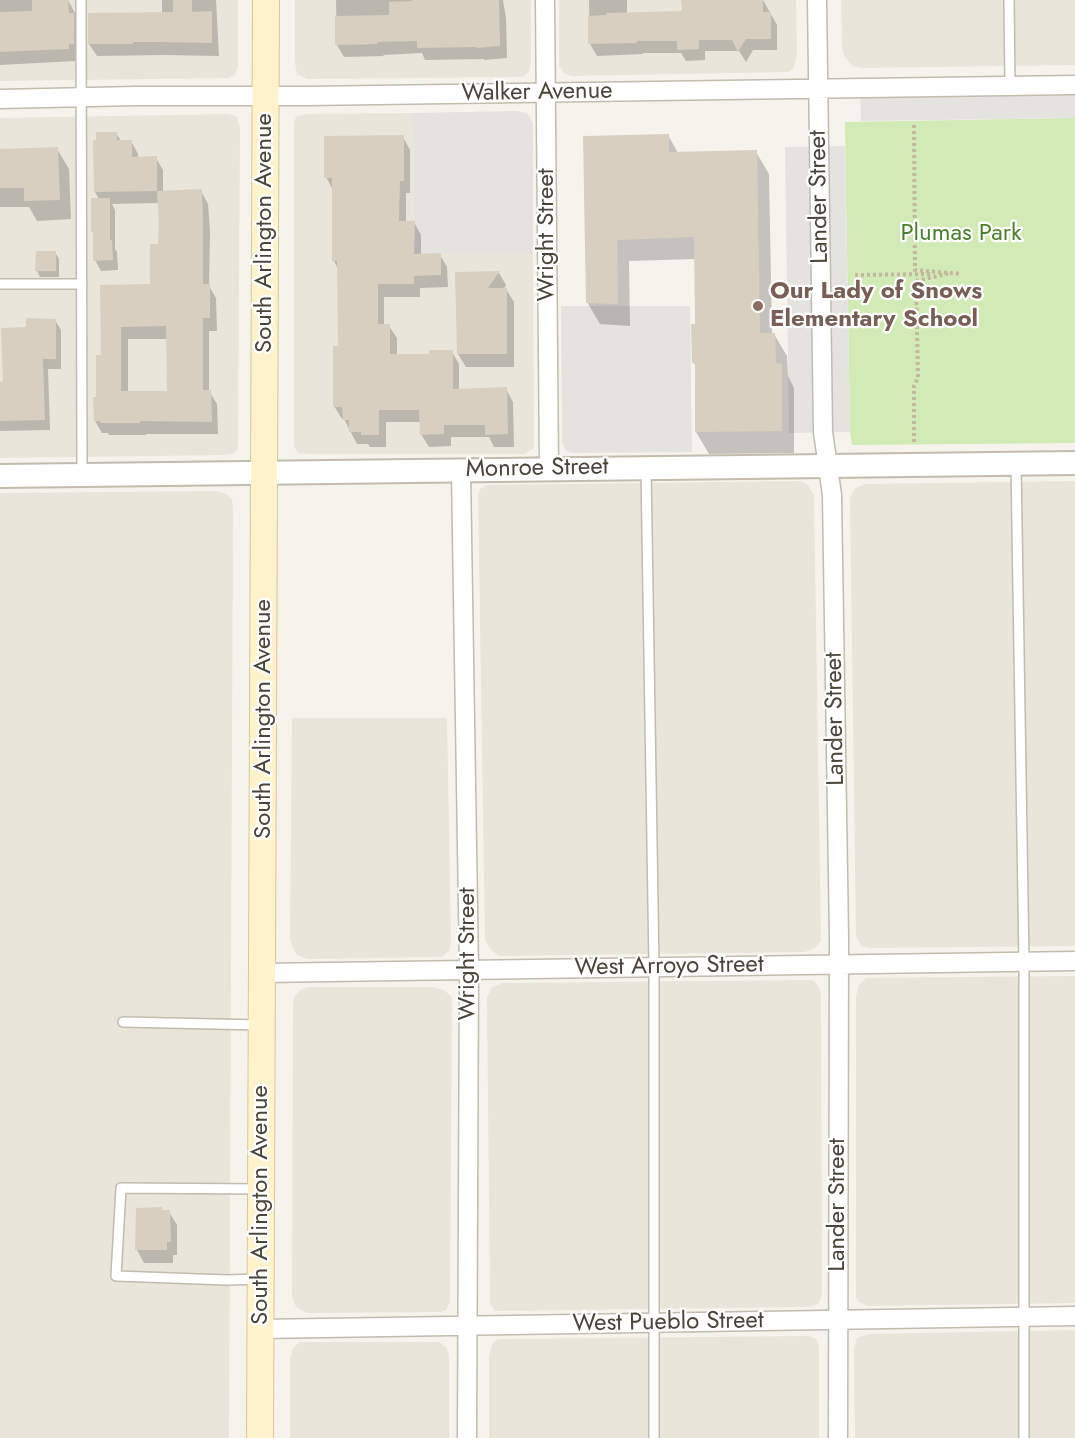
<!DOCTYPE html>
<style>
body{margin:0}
canvas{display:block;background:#f6f3ec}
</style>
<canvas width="1075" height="1438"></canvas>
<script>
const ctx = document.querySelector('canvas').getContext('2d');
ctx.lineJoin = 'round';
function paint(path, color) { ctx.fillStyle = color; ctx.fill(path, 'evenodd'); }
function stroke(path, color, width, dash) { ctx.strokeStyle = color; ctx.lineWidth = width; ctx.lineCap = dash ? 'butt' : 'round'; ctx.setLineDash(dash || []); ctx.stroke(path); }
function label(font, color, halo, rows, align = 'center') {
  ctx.font = font + ' Jost,sans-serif'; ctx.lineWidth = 4.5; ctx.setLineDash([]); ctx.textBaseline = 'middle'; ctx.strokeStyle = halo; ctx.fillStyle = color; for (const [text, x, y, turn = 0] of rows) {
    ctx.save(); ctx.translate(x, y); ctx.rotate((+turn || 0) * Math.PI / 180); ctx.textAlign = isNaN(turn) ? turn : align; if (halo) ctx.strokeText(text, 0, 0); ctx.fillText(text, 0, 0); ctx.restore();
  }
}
const residential = new Path2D(`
 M0 0H238V67L235 75 228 78 0 81Z
 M295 0H531V61L529 72 523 77 307 79 297 74 295 63Z
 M559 0H796L797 56 793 69 788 72 571 76 564 73 559 65Z
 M841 0H1075V65L862 68 852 66 844 56 842 47Z
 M413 113 414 254H533L534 448 525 454H306L298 453 294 446V121L297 116 305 114Z
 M228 114 236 116 240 127 238 444 237 451 232 454 223 455 0 458V118Z
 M801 481 808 485 814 495 821 941 815 948 805 952 499 956 491 950 485 940 478 495 481 488 487 485Z
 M1075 481V946L869 948 861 946 856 936 850 499 854 489 865 484Z
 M216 491 226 494 232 499 233 508 229 1438H0V493Z
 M292 718H447L451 942 449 951 442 957 307 959 297 955 292 946 290 936Z
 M1075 976V1303L868 1306 859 1302 856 1297V996L859 985 866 978Z
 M813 980 819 987 821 995 822 1295 818 1304 809 1307 495 1311 490 1304 487 997 492 987 503 983Z
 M307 987H433L444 990 452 997 450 1302 446 1310 441 1312 307 1313 299 1309 295 1305 292 1296 293 1005 294 998 299 991Z
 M1075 1330V1438H855L854 1348 857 1338 868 1334Z
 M808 1336 816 1339 819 1346V1438H489V1357L492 1344 498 1339Z
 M300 1342H439L446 1347 449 1355V1438H290V1360L293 1348Z`);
const green = new Path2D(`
 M1075 118V443L852 445 850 432 845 122Z`);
const parking = new Path2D(`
 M1075 85V118L861 121 860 89Z
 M516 111 527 113 533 123V254H414L413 113Z
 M845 146 850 432 789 433 785 147Z
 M561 306H690L692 452 573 453 566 451 562 442Z`);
const shadow = new Path2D(`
 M0 0H68L75 13V17L81 27V56H75L76 61 0 65Z
 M162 0H216L219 56 164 55 97 56 89 44 162 13Z
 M336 0H503L506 18 507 58 484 60V59L425 60 422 53 383 55 384 56 344 57 337 45Z
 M589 0H627V14L682 12V0H763L777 25V50H753L746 62 739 51H705V60L686 61 681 53H643V54L597 56 590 44Z
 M116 133 121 141H131L138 154V158H156L163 170V192L201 191 208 204 210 231 209 286 216 298 217 331H209V391L217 404 218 434H146V435H109L108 433H102L95 421 102 357V287L152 286 159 245V203L112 204 115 210V249L117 252 118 270 101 271 95 260V235L93 231 99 199 95 192ZM128 339H168V392L128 393Z
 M668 135 678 153 756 152 769 174 772 334H774L787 356 788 376 794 388V453L709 454 696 432 697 368 693 362 697 326 696 259 629 261 630 326 600 324 587 302 585 137Z
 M403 137 410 150V193H406V222H414L421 235V255H440L447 267 448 287 420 288V297H384V326H389L397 338V356H431L452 352 459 364V390L506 389 513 402 514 447H494L489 437H451V446L429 447 421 434V422H386V447H370L368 444H357L344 419H342L334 406 339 347 338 269 334 261 333 190 326 177Z
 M57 149 69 169 71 219 37 221 29 207H0V150Z
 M55 252 59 259V277H40L37 271Z
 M456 273H499L506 285 504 289H506L514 302V367H466L458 354Z
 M55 320 61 330V369H48L50 430 0 431V383H5L28 328Z
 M163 1212H169L177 1225V1255H173V1263H144L137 1250Z`);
const building = new Path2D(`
 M32 0H68L69 13H74V44H69V49L0 52V12L32 11Z
 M173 0H192V12L212 11V43L156 42H133V44H88V13L173 12Z
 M412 0H499L500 46 476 48V47L417 48V41L377 42 378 44 335 45V16L389 15V2L412 1Z
 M681 0H763V12H771V39H746L738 52 732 40H699V49L677 50V41H637V43L588 44V16L606 15V13L682 11Z
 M96 132H117V140H132V157L157 156V191L202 189 203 218V284H210V318H203V390H211L212 422 140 421V423H100V421H94L93 397H96V355H101L100 285 150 284V244H158L159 222 157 191 94 192 93 140H96ZM166 326 167 391H121V327Z
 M669 134V152L757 150 760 333H775L776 363 782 364V431L695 432V363H692L691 324H695L694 237 617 240 618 304 586 303 583 136Z
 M404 135V181H400L399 221H415L414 254 441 253V275L414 276V284H378V324H390V354H429V350H453V389L507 387 508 434 485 435V425H444V434L420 435 419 410H379V435H361V432H349V420H343L342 407H333V346H338V344L337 261H332V178H324V136Z
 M58 147 60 200 24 201V188H0V149Z
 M91 198H110V240H112L113 260 93 261V232H91Z
 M36 251H56V271H35Z
 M500 271 488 288H507V354H457L455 272Z
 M26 318 56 319V359H43L45 420 0 421V382L3 381 1 328 26 327Z
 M162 1207V1210H170L171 1242H167V1250H135L136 1208Z`);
const path = new Path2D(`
 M914 125 915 270 961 274
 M855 275 932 274
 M914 442V386L918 378 916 281 951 273`);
const service = new Path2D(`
 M81 0 82 475
 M1009 0 1010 86
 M0 284H82
 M1016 464 1024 962V1438
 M646 468 654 967V1438
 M123 1022 260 1025
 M259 1279 227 1280 116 1276 121 1188 260 1189`);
const minor = new Path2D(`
 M545 0 549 469
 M817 0 823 432 832 495 839 938 838 1438
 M0 99 136 96H307L1075 85
 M461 471 469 970 467 1438
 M262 973 1075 961
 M261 1329 1075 1316`);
const tertiary = new Path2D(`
 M0 476 1075 463`);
const secondary = new Path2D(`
 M260 1438 266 0`);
const markers = [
 [758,306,6,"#8d6e63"]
];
const streetNames = [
 ["Walker Avenue",537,93,-1],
 ["Lander Street",820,197,-91],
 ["South Arlington Avenue",265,233,-90],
 ["Wright Street",547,235,-90],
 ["Monroe Street",537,469,-1],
 ["South Arlington Avenue",264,719,-90],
 ["Lander Street",836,719,-91],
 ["Wright Street",468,954,-90],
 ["West Arroyo Street",669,967,-1],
 ["South Arlington Avenue",261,1205,-90],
 ["Lander Street",838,1205,-90],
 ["West Pueblo Street",668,1323,-1]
];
const parkNames = [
 ["Plumas Park",961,234]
];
const educationNames = [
 ["Our Lady of Snows",770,292],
 ["Elementary School",770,320]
];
paint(residential, '#eae5da');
paint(green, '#d2eab5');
paint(parking, '#e5e3e0');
paint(shadow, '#0003');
paint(building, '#d8cfc1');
stroke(service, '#c2bbae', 12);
stroke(minor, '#c2bbae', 21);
stroke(tertiary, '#c2bbae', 26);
stroke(secondary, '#d6c89b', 28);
stroke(path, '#c4b79f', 4, [3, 3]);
stroke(service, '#fff', 9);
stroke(minor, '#fff', 18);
stroke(tertiary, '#fff', 22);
stroke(secondary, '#fff3cd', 26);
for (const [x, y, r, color] of markers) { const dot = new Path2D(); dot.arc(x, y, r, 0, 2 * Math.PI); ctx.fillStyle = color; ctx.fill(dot); stroke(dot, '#fff', 2); }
label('24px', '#4b4439', '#fff', streetNames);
label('24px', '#498029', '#fff', parkNames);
label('bold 24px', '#785e54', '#fff', educationNames, 'left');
</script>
